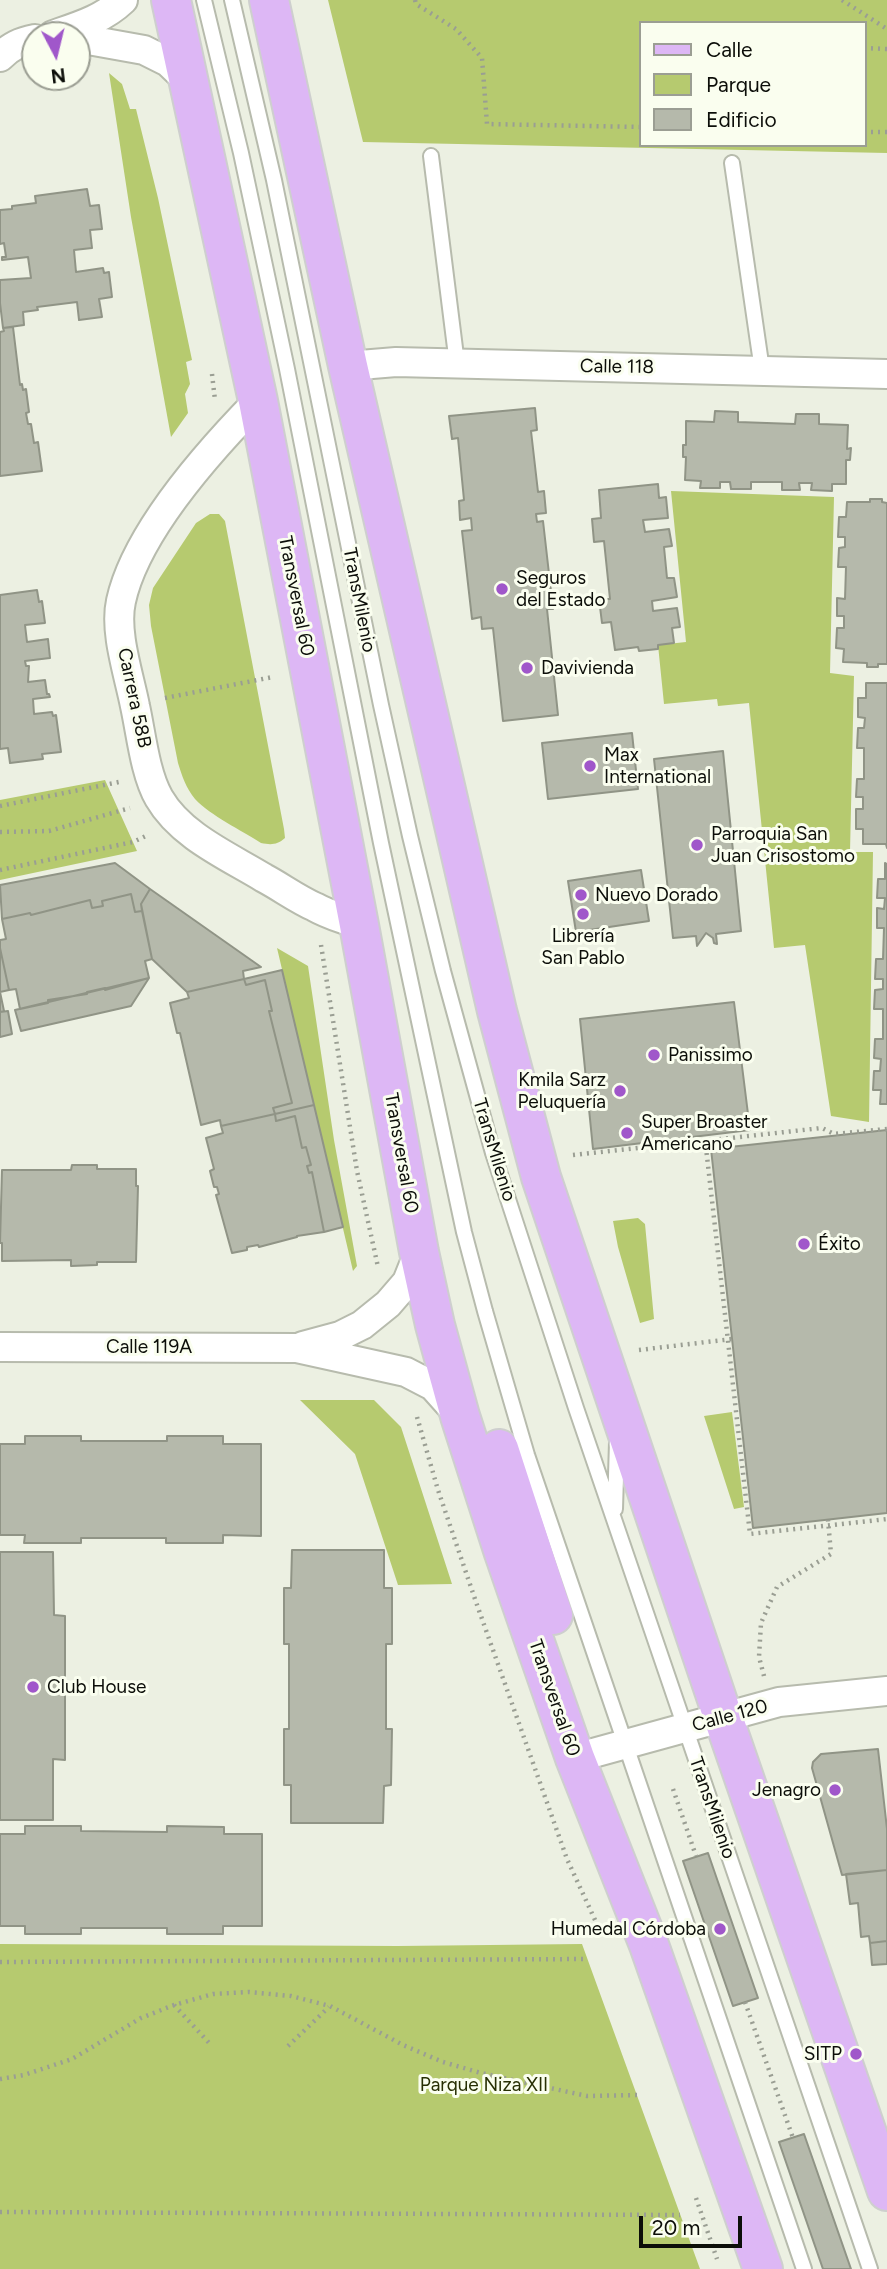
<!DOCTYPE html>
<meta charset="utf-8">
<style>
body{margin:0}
#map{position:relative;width:887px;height:2269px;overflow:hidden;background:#ecf0e2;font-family:Figtree,sans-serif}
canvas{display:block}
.legend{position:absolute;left:639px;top:21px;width:228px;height:126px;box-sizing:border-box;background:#fafeef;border:2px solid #9b9e93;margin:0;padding:9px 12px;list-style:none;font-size:21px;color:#0c0e09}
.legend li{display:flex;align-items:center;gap:14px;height:35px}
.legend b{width:35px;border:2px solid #9b9e93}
.north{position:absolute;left:21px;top:21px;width:70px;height:70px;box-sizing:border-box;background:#fafeef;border:2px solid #9b9e93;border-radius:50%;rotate:173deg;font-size:19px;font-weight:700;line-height:28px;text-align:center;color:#0c0e09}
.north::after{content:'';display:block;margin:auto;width:24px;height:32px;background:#a057ca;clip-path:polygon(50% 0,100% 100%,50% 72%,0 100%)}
.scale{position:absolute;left:639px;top:2216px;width:103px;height:32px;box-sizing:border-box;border:4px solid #0c0e09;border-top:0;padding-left:9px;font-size:21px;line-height:24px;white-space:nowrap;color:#0c0e09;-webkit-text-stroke:5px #fafeef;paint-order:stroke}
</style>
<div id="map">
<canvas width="887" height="2269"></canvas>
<ul class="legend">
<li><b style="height:9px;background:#ddb7f5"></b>Calle</li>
<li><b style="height:19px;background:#b6ca6f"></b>Parque</li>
<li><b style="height:19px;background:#b5b9ab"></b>Edificio</li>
</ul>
<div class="north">N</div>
<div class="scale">20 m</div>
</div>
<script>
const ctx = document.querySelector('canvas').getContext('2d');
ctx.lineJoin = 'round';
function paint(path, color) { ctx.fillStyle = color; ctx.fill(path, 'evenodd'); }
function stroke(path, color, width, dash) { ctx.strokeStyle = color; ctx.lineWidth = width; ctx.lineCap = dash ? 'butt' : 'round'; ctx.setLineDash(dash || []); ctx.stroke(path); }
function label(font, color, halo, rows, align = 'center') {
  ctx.font = font + ' Figtree,sans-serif'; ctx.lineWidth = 6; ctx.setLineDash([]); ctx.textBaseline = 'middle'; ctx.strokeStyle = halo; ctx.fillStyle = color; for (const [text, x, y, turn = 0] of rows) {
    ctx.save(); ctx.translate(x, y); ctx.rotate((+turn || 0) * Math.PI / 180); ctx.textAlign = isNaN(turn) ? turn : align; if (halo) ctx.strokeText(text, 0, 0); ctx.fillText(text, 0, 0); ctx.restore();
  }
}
const green = new Path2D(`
 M328 0H887V153L363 142ZM640 23H864V145H640Z
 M109 73 122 84 130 109H136L158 198 192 360 186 362 190 384 185 394 188 413 171 437 131 217Z
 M671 491 834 497 830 673 854 676 850 852H873L869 1122 831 1116 805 945 774 948 749 703 718 706 717 699 664 704 658 645 686 642Z
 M210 514H219L225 521 284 829 285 838C277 845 271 845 261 843 241 830 211 816 195 799 186 788 182 776 178 763L151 626 149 605 153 588 196 523Z
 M105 780 137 851 0 880V800Z
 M277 948 308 966 334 1140 357 1266 353 1271Z
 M638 1218 645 1224 654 1319 640 1323 618 1247 613 1221Z
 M300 1400H374L401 1427 452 1584 398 1585 355 1454Z
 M732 1412 744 1507 734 1509 704 1416Z
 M0 1944 398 1946 582 1944 700 2269H0Z`);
const building = new Path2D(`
 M87 189 90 206 99 205 102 229 90 230 92 248 74 250 76 272 103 268 104 273 109 272 112 297 99 299 102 317 79 320 77 302 37 307 38 310 23 312 24 325 3 328 0 303V280L31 278 28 257 2 260V257H6L4 243 0 244V210L12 209V206L36 203 35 196Z
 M13 327 20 385 22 384 23 390 26 389 29 412 26 413 28 424H31L34 443 38 442 42 471 0 476V332L4 331 3 328Z
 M535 408 537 430 531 431 538 492 544 491 546 513 536 514 537 522 543 521 553 609H547L558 715 503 721 493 628 482 629 481 617 472 619 462 531 472 530 471 518 460 520 459 501 464 500 458 438 452 439 449 416Z
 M715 411 738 412V422L795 424 796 414H819V424L848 425 847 449 851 448 850 460H846V484H832V491L811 490 812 483H799L800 490H782V482H751V489H731L730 482H720V488H700L701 481 685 480 686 457H683V445H686V421L714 422Z
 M658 484 659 498 666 497 668 518 643 520 645 532 669 529 672 546 664 547 667 578H674L677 597 652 601 653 611 677 608 680 627 672 628 674 643 658 645V649L639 651 638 647 615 650 611 622 602 623 599 599H610L604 541 594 542 592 519 601 518 599 490Z
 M870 499H882V502L887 503V664H878V667H867V663L843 662 844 649 836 648 837 628H844V616H837V598L845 599 846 567H838L839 548 845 547V537H838L839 517H846L847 502H870Z
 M37 590 39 602 42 601 45 623 25 625 27 642 48 639 50 658 25 661 26 666H29L28 682 45 680 47 694H49L50 697 33 699 34 714 52 712 53 716 56 715 61 752 42 754 43 759 10 763 8 748 0 749V595Z
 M866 683H887V848L886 844H863V829H856V809H863V797H856L857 779H864V748H857L858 728H864L865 718 858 717V698H866Z
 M632 733 638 789 548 799 542 743Z
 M723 751 741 931 716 934 717 944 714 943 713 938 706 933 697 946 696 936 673 938 654 759Z
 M115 863 150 889 141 904 142 911 135 912 131 894 102 901 103 906 92 908 90 900 31 915 30 913 2 919 0 885Z
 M885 863 887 864V1104H880L881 1090H873L874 1071H880L881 1059 874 1058 875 1039H883V1009H874L875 990 883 989V979H875L876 959H883L884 928H877V908L884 909 885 898H877L878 879H885Z
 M641 870 649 921 576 932 568 881Z
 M150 889 261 967 243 971 244 979 187 992 152 959 141 904Z
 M131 894 135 912 142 911 152 959 145 961 149 978 105 990V988L87 992V994L48 1000V1003L20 1009 16 989 9 990 0 948V940L6 939 2 919 30 913 31 915 90 900 92 908 103 906 102 901Z
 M0 948 9 990 0 992 4 1011 0 1012Z
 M282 970 314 1105 275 1114 273 1108 292 1103 269 1011H272L265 980 246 985 244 979Z
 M149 978 131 1006 21 1031 15 1010Z
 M244 979 246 985 265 980 272 1011H269L292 1103 273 1108 275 1114 221 1126 220 1120 201 1125 180 1033H177L170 1003 189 998 187 992Z
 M734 1002 750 1130 593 1149 580 1019Z
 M8 1011 12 1034 0 1037V1012Z
 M314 1105 343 1227 324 1232 312 1172 309 1173 307 1166 311 1165 306 1147 302 1148 295 1116 276 1121 275 1114Z
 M275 1114 276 1121 295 1116 302 1148 306 1147 311 1165 307 1166 309 1173 312 1172 324 1232 297 1236V1237L259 1247 258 1245 247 1247V1250L232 1253 216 1195 219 1194 217 1187H214L210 1171 214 1169 206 1138 223 1133 221 1126Z
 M887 1130V1513L753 1528 711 1149Z
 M72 1165H97V1169H136V1186H138L136 1262H97V1265L71 1266V1260L2 1261V1243H0L2 1170H71Z
 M25 1436H81V1441H167V1436H223V1444H261V1536L223 1535V1543H166V1538H81V1543H24L25 1535H0V1444H25Z
 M292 1550H384V1588H392V1644H386V1729H392L391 1785 384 1786 383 1823H291V1785H284V1729H289V1644H284V1588H291Z
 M0 1552H53L54 1615 65 1616V1760L53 1759V1820H0Z
 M878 1749 887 1829V1870L842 1875 812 1768 813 1762 821 1754Z
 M25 1826H81V1831L167 1832V1826L224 1827V1834H262V1926H223V1934H167V1928H81V1934H25V1926H0V1834H25Z
 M708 1853 758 1998 733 2006 683 1861Z
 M887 1870V1941L870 1943 869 1936 861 1937 858 1903 850 1904 846 1874Z
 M887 1941V1964L872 1965 870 1943Z
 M804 2134 851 2269H823L779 2142Z`);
const path = new Path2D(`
 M415 0 416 4 456 29 482 58 487 124 640 127
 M842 0 887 29
 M864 48 887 49
 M864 132H887
 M212 374 215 400
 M165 698 273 677
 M0 806 119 782
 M0 832 49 831 130 808
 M0 870 133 842 148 835
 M321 945 357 1171 378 1267
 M705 1139 750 1534 887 1519
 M573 1155 822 1128 834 1134 887 1129
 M639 1350 732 1339
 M417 1417 438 1490 476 1602 567 1859 601 1933
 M764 1676 759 1657 761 1623 777 1587 831 1554 828 1520
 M673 1789 696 1856
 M0 1962 588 1959
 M745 2002 793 2138
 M174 2005 212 2046
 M288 2046 329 2007
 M0 2079 24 2075 72 2059 141 2018 174 2005 213 1994 249 1992 291 1996 330 2006 403 2045 443 2062 481 2073 587 2096 637 2095
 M696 2198 717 2259
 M0 2212 680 2215`);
const service = new Path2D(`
 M204 0 241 153 287 369 381 843 464 1232 485 1311 527 1455 804 2269
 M232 0 274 180 381 705 410 836 443 971 493 1153 576 1408 870 2269
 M431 156 457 364
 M732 163 762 370
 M615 1509 617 1442`);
const minor = new Path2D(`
 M53 35C79 26 103 19 123 0
 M77 38 144 50 168 62 191 84
 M0 57C11 46 20 42 35 39
 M348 366 396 362 887 374
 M258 401C210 450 136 532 121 601 114 632 129 675 135 706 141 733 145 774 159 798 181 836 228 856 264 878 281 887 297 899 315 907 329 915 345 919 359 925
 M303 1346 340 1336 362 1325 388 1304 407 1282 419 1252
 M0 1347 297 1348 406 1372 433 1386 458 1414
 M575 1758 779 1702 887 1691`);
const primary = new Path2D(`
 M171 0 258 401 359 925 419 1252 435 1325 460 1416 504 1553 541 1660 575 1758 649 1945 763 2269
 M269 0 348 366 497 1011 541 1177 723 1717 887 2191
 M499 1449 553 1615`);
const markers = [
 [502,589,7,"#a057ca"],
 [527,668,7,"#a057ca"],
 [590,766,7,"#a057ca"],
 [697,845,7,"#a057ca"],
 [581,895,7,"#a057ca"],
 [583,914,7,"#a057ca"],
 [654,1055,7,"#a057ca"],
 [620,1091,7,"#a057ca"],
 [627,1133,7,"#a057ca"],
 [804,1244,7,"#a057ca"],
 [33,1687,7,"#a057ca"],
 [835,1790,7,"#a057ca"],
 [720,1929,7,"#a057ca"],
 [856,2054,7,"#a057ca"]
];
const streetNames = [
 ["Calle 118",617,367,1],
 ["Transversal 60",296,596,79],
 ["TransMilenio",359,600,79],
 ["Carrera 58B",134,698,78],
 ["TransMilenio",494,1150,73],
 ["Transversal 60",401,1153,80],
 ["Calle 119A",149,1347],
 ["Transversal 60",554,1698,71],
 ["Calle 120",730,1716,-15],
 ["TransMilenio",712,1808,71]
];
const poiNames = [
 ["Seguros",516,578],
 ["del Estado",516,600],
 ["Davivienda",541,668],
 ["Max",604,755],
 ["International",604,777],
 ["Parroquia San",711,834],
 ["Juan Crisostomo",711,856],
 ["Nuevo Dorado",595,895],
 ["Librería",583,936,"center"],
 ["San Pablo",583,958,"center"],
 ["Panissimo",668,1055],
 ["Kmila Sarz",606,1080,"right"],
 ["Peluquería",606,1102,"right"],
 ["Super Broaster",641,1122],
 ["Americano",641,1144],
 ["Éxito",818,1244],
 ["Club House",47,1687],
 ["Jenagro",821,1790,"right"],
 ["Humedal Córdoba",706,1929,"right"],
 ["SITP",842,2054,"right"]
];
const parkNames = [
 ["Parque Niza XII",484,2085]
];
paint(green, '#b6ca6f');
paint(building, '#b5b9ab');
stroke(building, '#909486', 2);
stroke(service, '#b7bbad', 18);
stroke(minor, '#b7bbad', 32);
stroke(primary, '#cecfce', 42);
stroke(path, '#9a9e93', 4.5, [2, 5]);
stroke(service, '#fff', 14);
stroke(minor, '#fff', 28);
stroke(primary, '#ddb7f5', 38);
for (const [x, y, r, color] of markers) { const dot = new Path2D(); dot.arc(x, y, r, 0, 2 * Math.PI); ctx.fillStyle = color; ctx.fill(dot); stroke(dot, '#fafeef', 2.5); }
label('19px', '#0c0e09', '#fafeef', streetNames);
label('19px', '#0c0e09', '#fafeef', poiNames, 'left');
label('19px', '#272f04', '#fafeef', parkNames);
</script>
